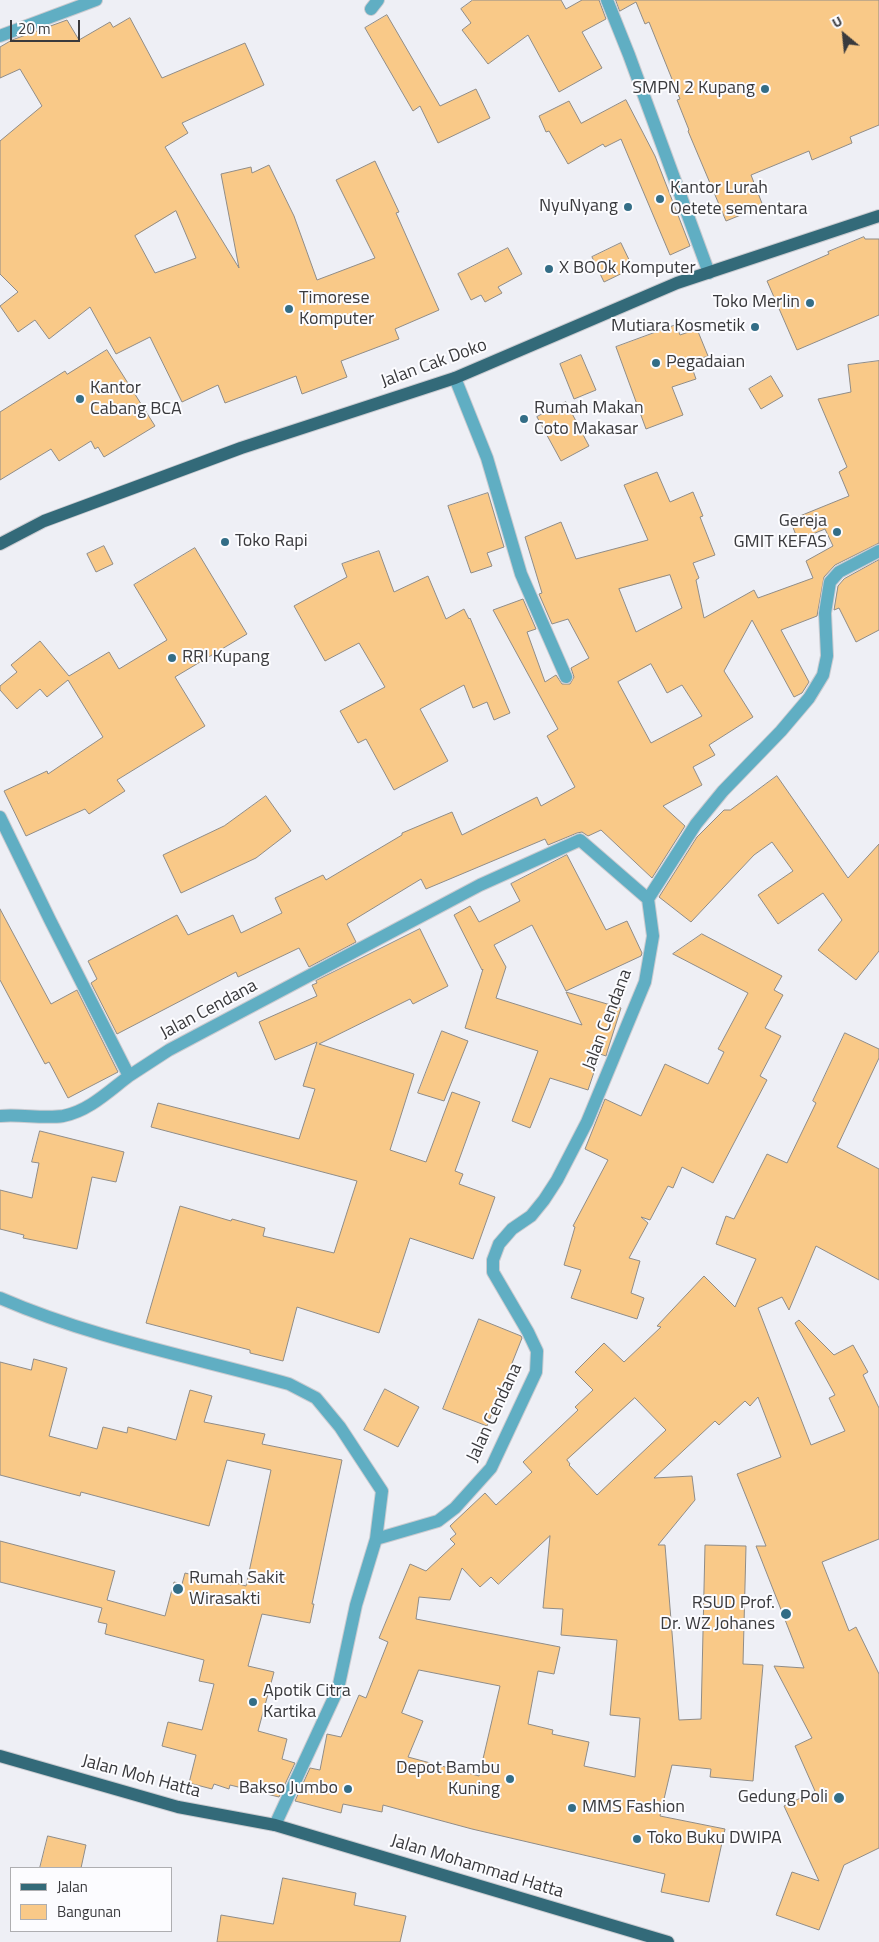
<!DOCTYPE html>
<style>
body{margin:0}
#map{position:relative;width:879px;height:1942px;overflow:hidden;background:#eeeff5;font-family:"Titillium Web",sans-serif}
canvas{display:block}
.legend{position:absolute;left:10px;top:1867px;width:162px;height:65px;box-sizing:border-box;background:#fcfcff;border:1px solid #aeaeb1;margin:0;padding:6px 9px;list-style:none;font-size:15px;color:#3a3a3d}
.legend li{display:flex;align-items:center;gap:10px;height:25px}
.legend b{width:25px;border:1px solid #aeaeb1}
.north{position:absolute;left:819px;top:10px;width:50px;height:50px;-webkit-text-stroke:4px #fcfcff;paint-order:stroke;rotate:332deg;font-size:14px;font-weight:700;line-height:20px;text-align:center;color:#3a3a3d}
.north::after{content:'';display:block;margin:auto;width:18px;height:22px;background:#3a3a3d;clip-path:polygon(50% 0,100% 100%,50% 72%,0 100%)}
.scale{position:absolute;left:10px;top:20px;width:70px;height:22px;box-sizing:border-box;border:2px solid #3a3a3d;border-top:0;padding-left:6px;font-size:15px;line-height:18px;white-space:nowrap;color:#3a3a3d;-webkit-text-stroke:4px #fcfcff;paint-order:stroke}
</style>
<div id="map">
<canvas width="879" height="1942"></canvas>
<ul class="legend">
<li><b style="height:6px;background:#336a79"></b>Jalan</li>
<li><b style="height:14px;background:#f9c988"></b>Bangunan</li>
</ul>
<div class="north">U</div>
<div class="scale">20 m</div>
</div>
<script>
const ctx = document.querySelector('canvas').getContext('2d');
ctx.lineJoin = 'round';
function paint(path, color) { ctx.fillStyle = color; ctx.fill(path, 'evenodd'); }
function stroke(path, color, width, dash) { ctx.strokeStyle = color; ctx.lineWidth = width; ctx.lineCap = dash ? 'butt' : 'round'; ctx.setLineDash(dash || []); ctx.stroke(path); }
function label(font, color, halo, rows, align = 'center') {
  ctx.font = font + ' "Titillium Web",sans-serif'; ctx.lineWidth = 4; ctx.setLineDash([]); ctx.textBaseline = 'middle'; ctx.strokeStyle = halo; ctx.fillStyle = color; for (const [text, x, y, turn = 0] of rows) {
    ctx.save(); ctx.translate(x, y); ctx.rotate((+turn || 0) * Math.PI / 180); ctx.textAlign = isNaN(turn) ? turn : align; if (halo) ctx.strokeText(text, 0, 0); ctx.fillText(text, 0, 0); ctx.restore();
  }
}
const building = new Path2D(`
 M473 0H561L566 9 582 0H599L606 19 582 32 602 68 559 92 528 35 488 64 462 30 471 23 461 9Z
 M616 0H879V125L850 137 852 143 812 160 809 151 751 175 763 206 726 221 688 131 689 130 677 100 680 99 649 22 645 24 636 2 620 11Z
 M387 15 440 106 476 89 490 118 438 143 420 106 413 111 365 28Z
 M130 18 162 78 245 43 264 85 182 123 188 133 165 147 239 268 221 174 251 167 252 173 269 165 294 216 317 280 375 258 336 180 375 161 399 212 396 213 439 310 395 329 399 339 341 361 347 377 302 394 296 376 225 403 218 385 182 402 150 337 116 354 90 307 49 339 35 320 18 332 0 306 18 292 0 274V141L42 106 20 69 0 78V47L12 40 67 20 79 40 110 22 113 27ZM176 211 196 258 155 273 135 236Z
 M626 100 655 156 690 246 670 255 621 139 605 147 603 144 568 164 549 131 546 132 539 116 569 101 581 123Z
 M864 237 865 239H879V315L797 350 767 281 829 254 828 252Z
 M621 243 633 268 604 282 592 257Z
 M508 248 522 274 498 287 502 293 485 302 481 295 471 300 458 274Z
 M676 325 680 335 697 329 708 356 690 362 696 379 672 387 683 415 646 429 616 347Z
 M107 350 155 426 104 457 98 447 95 449 91 441 59 461 51 449 0 480V412L65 371 67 374Z
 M581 355 596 390 574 399 560 364Z
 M879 361V543L835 565 824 577 817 616 781 630 809 682 802 693 794 697 752 620 724 671 753 717 709 745 715 755 693 767 702 785 663 806 685 826 652 878 601 830 588 836 582 832 577 833 548 845 545 839 426 889 421 879 347 924 356 942 309 967 299 948 238 977 236 972 117 1034 91 983 97 979 88 961 177 915 188 935 233 915 241 933 282 913 275 898 323 875 326 880 402 835V833L452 812 462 835 537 797 541 806 575 787 547 736 558 729 493 610 523 599 536 629 527 632 545 682 556 675 562 684H570L574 677 571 668 589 658 568 619 552 624 539 594 542 593 525 537 561 522 576 559 648 540 624 485 657 472 670 502 693 492 703 516 700 517 715 555 693 563 699 578 696 580 704 618 754 590 758 598 813 578 806 561 833 546 825 529 798 540 790 520 849 496 839 472 847 467 818 399 851 392 848 365ZM670 575 682 608 636 632 619 589ZM651 664 667 693 682 685 702 716 651 743 618 682Z
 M771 376 783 396 761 409 749 389Z
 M566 402 589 446 561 461 537 417Z
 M488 493 504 547 487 553 492 566 471 573 448 506Z
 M104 546 113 564 96 572 87 554Z
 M195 548 247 634 175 677 205 726 117 780 125 791 89 814 85 809 26 836 4 791 47 771 48 774 103 737 68 680 47 697 40 689 17 709 0 690V686L17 672 11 665 40 641 69 676 109 652 119 669 167 640 134 585Z
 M379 551 394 592 428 576 446 619 464 609 469 619 470 618 510 713 494 720 487 702 473 708 464 685 420 709 448 761 394 790 366 739 358 743 340 711 385 687 359 643 325 661 294 606 347 577 342 564Z
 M879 560V630L856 642 839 608 834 610 838 586 844 579Z
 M777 776 848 878 879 844V951L856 980 818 950 842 920 823 893 778 924 758 895 793 871 772 842 754 855 691 922 659 897 697 837 724 810H730Z
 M266 796 291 831 256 858 181 893 163 855 224 826Z
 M567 855 606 930 627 921 642 953 641 956 566 991 532 925 494 945 506 967 496 998 582 1025 566 992 621 1008 608 1049 606 1056 600 1054 588 1090 550 1078 530 1128 512 1121 538 1051 465 1028 483 969 482 970 454 915 470 906 479 922 520 901 511 884Z
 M0 909 51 1004 77 990 118 1072 68 1098 49 1062 45 1064 0 980Z
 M420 929 448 986 413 1004 410 999 319 1044 414 1074 390 1150 426 1162 452 1092 480 1102 455 1171 463 1174 459 1184 495 1197 473 1259 410 1238 379 1333 297 1307 283 1361 250 1353V1350L146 1323 180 1206 231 1221 232 1219 265 1228 263 1236 334 1253 357 1181 151 1127 158 1103 299 1139 315 1089 303 1086 317 1042 275 1060 259 1022 317 996 312 985 317 983 316 981Z
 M702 934 782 976 774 990 783 995 765 1028 781 1036 760 1076 767 1080 713 1183 682 1167 673 1188 668 1186 650 1220 641 1217 648 1223 629 1258 640 1261 631 1293 644 1298 637 1319 571 1298 581 1270 564 1265 575 1227 573 1226 608 1160 585 1149 605 1099 641 1116 665 1064 708 1084 724 1052 718 1049 748 993 673 954Z
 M442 1031 468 1041 444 1101 418 1093Z
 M845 1033 879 1049V1058L837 1147 879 1169V1280L816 1246 789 1310 782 1297 758 1308 811 1445 845 1431 829 1398 835 1395 795 1323 799 1320 834 1355 853 1345 868 1372 863 1375 879 1408V1539L822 1562 849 1631 856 1627 879 1674V1848L844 1865 819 1930 776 1915 792 1872 819 1881 784 1806 815 1791 795 1746 812 1738 774 1666 804 1668 756 1546H766L737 1474 781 1457 758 1397 750 1406 745 1401 719 1425 715 1421 654 1478 692 1476 695 1500 658 1545H665L679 1720 701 1719 705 1545 746 1546 743 1664 763 1665 753 1781 710 1777 711 1769 672 1765 660 1816 725 1829 709 1902 661 1892 665 1874 472 1829 383 1805 382 1812 343 1804 341 1813 295 1801 310 1768 320 1770 327 1734 341 1737 359 1695 366 1698 388 1642 379 1638 410 1564 426 1571 455 1544 450 1539 456 1534 450 1526 485 1493 496 1505 532 1472 523 1462 578 1410 575 1407 593 1390 575 1372 604 1343 624 1362 661 1327 657 1326 704 1276 735 1307 756 1259 716 1244 726 1216 734 1219 767 1154 787 1163 816 1103 813 1101ZM635 1398 666 1430 597 1495 569 1465 570 1464 567 1460ZM550 1536 543 1608 563 1609 561 1635 617 1640 610 1715 640 1718 635 1777 584 1766 589 1742 552 1734 553 1730 528 1724 538 1671 554 1674 560 1647 416 1619 419 1597 450 1600 462 1568 480 1587 491 1577 498 1584ZM419 1670 500 1686 479 1776 408 1757 423 1721 402 1713Z
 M40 1131 124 1152 116 1182 92 1177 77 1249 23 1238 24 1235 0 1229V1190L32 1198 39 1163 32 1162Z
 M479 1319 521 1336 522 1338 487 1426 443 1409Z
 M34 1359 67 1368 49 1436 97 1449 103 1427 127 1433 128 1427 176 1440 190 1390 212 1396 204 1422 265 1434 262 1444 342 1460 312 1604H314L310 1623 262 1614 248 1666 274 1672 258 1731 287 1739 282 1759 295 1763 279 1797 230 1785 229 1789 214 1784 212 1789 189 1783 196 1755 162 1746 168 1722 202 1730 214 1684 199 1681 204 1660 105 1634 107 1624 98 1622 102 1608 0 1582V1541L115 1571 107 1600 165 1616 174 1582 182 1584 185 1573 231 1585 232 1582 246 1586 271 1470 227 1460 209 1526 81 1492 80 1496 0 1475V1362L31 1370Z
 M385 1389 419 1407 398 1447 364 1430Z
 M48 1836 86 1845 81 1868H40Z
 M283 1878 356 1893 354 1905 406 1916 400 1942H217L221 1915 273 1924Z`);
const street = new Path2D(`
 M607 0 629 55 709 273
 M371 9 378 0
 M0 36 96 0
 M455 378 487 458 521 574 566 677
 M0 817 50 920 129 1076 169 1050 480 885 580 840 648 899 653 936 645 982 587 1122 557 1180 544 1200 531 1216 512 1229 499 1244 493 1260V1272L528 1332 537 1351 536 1372 491 1468 455 1508 438 1521 376 1539
 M648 899 696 824 723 791 781 731 809 698 823 675 827 656 825 613 830 582 839 572 879 551
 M0 1116C21 1114 43 1119 63 1116 89 1111 109 1091 129 1076
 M0 1298C92 1338 192 1357 289 1384L316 1398 340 1427 382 1491 376 1539 356 1605 338 1689 275 1825`);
const primary = new Path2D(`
 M0 544 44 521 241 448 455 378 677 283 879 216
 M0 1756 178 1807 275 1825 668 1942`);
const markers = [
 [765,89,5,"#336d86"],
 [660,199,5,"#336d86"],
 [628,207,5,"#336d86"],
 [549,269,5,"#336d86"],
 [810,303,5,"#336d86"],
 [289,309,5,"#336d86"],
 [755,327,5,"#336d86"],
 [656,363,5,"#336d86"],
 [80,399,5,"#336d86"],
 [524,419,5,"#336d86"],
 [837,532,5,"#336d86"],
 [225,542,5,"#336d86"],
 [172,658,5,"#336d86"],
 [178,1589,6,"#336d86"],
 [786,1614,6,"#336d86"],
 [253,1702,5,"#336d86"],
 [510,1779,5,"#336d86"],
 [348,1789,5,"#336d86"],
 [839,1798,6,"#336d86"],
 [572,1808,5,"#336d86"],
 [637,1839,5,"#336d86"]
];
const poiNames = [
 ["SMPN 2 Kupang",755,89,"right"],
 ["Kantor Lurah",670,189],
 ["Oetete sementara",670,210],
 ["NyuNyang",618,207,"right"],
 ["X BOOk Komputer",559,269],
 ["Timorese",299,299],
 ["Komputer",299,320],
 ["Toko Merlin",800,303,"right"],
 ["Mutiara Kosmetik",745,327,"right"],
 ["Pegadaian",666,363],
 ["Kantor",90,389],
 ["Cabang BCA",90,410],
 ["Rumah Makan",534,409],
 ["Coto Makasar",534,430],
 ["Gereja",827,522,"right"],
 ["GMIT KEFAS",827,543,"right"],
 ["Toko Rapi",235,542],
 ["RRI Kupang",182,658],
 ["Rumah Sakit",189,1579],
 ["Wirasakti",189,1600],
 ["RSUD Prof.",775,1604,"right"],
 ["Dr. WZ Johanes",775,1625,"right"],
 ["Apotik Citra",263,1692],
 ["Kartika",263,1713],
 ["Depot Bambu",500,1769,"right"],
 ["Kuning",500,1790,"right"],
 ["Bakso Jumbo",338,1789,"right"],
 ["Gedung Poli",828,1798,"right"],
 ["MMS Fashion",582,1808],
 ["Toko Buku DWIPA",647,1839]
];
const streetNames = [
 ["Jalan Cak Doko",434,364,-20],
 ["Jalan Cendana",209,1010,-28],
 ["Jalan Cendana",608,1020,-69],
 ["Jalan Cendana",495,1413,-65],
 ["Jalan Moh Hatta",141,1777,15],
 ["Jalan Mohammad Hatta",477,1867,17]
];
paint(building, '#f9c988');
stroke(building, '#908c87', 1);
stroke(street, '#cacbd0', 14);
stroke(primary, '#cacbd0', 14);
stroke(street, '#60aec3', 12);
stroke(primary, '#336a79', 12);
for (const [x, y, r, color] of markers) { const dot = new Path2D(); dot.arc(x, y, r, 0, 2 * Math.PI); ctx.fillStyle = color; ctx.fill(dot); stroke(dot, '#fcfcff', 2); }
label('18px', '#3a3a3d', '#fcfcff', poiNames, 'left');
label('18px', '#3a3a3d', '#fcfcff', streetNames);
</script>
